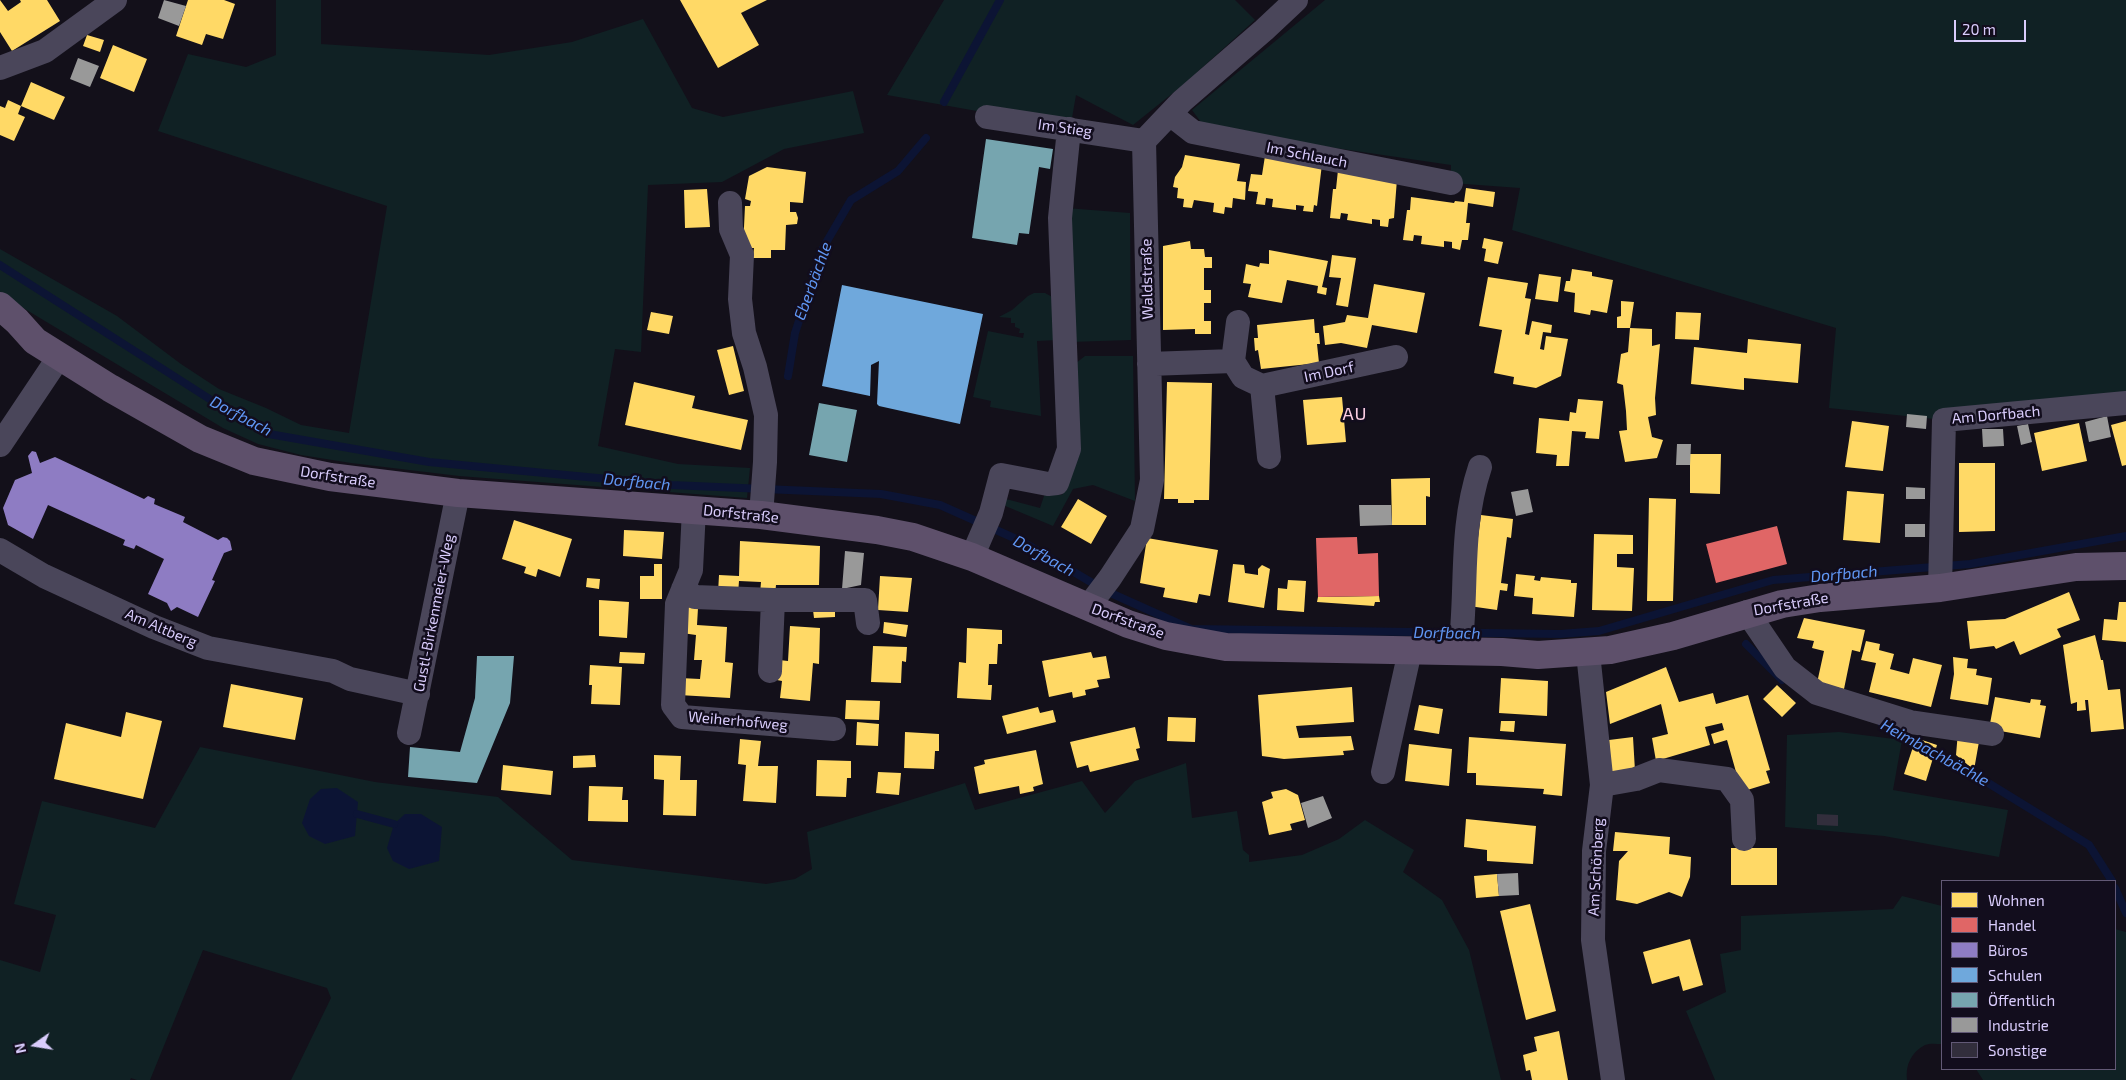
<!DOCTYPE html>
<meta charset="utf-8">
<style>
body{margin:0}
#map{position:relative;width:2126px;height:1080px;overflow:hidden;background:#13101a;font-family:"Exo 2",sans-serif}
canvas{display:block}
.legend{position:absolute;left:1941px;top:880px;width:175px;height:190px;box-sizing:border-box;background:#120d1d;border:1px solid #625976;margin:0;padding:6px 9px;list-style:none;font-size:15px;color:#d9ccfc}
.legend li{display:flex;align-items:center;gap:10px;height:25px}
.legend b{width:25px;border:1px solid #625976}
.north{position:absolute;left:10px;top:1020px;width:50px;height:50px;-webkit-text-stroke:4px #120d1d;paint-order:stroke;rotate:257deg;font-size:14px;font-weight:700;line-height:20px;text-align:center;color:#d9ccfc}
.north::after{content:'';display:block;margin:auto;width:18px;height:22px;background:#d9ccfc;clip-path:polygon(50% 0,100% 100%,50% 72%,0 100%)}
.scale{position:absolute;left:1954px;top:20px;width:72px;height:22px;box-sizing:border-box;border:2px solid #d9ccfc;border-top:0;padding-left:6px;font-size:15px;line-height:18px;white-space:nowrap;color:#d9ccfc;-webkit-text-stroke:4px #120d1d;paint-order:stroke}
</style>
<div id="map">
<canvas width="2126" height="1080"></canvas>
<ul class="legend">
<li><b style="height:14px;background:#ffd966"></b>Wohnen</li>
<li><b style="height:14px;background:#e06666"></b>Handel</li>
<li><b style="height:14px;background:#8e7cc3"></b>Büros</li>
<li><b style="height:14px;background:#6fa8dc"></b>Schulen</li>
<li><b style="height:14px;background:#76a5af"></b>Öffentlich</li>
<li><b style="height:14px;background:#999"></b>Industrie</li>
<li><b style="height:14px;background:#322e3c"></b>Sonstige</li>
</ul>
<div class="north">N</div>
<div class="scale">20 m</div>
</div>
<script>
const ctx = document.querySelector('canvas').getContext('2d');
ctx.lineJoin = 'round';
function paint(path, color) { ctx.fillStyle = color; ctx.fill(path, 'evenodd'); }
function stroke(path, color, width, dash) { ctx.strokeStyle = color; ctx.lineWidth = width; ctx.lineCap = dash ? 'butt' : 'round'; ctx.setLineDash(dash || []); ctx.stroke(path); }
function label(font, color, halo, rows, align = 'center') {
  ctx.font = font + ' "Exo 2",sans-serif'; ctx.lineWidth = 5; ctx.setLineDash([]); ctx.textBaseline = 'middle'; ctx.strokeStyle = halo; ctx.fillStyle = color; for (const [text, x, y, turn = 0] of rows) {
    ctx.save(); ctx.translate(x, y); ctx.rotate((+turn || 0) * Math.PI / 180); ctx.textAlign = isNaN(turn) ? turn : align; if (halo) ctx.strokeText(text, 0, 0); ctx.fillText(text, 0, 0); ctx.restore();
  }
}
const green = new Path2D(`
 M276 0H321V44L489 55 572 42 643 19 692 108 723 117 853 91 864 133 784 149 722 182 648 185 641 352 615 349 598 446 678 464 750 468 747 498 459 476 351 463 301 455 258 444 223 428 0 294V249L117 316 181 364 219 389 266 408 301 425 349 433 387 206 158 131 188 54 246 67 276 55Z
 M944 0H1235L1255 20 1183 85 1133 125 1076 95 1072 118 988 113 887 95Z
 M1325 0H2126V403L1944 420 1829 408 1836 328 1512 230 1520 188 1451 183V165L1206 129 1192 110Z
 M1066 208 1130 213 1131 340 1070 342Z
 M1034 293H1045L1056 299 1057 340 1037 341 1041 416 990 407 991 401 973 397 988 331 1023 338 1024 333H1019L1020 329 1015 327V323H1011V318L999 317 1012 310 1028 296Z
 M1085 356H1133L1135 501 1093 485 1073 489 1053 526 1003 505 1006 499 1040 508 1045 493 1062 495 1075 452 1071 367Z
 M1839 732 1902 740 1893 790 2008 810 1999 857 1884 836 1785 827 1787 735Z
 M200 747 375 782 498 797 572 860 766 884 795 879 812 869 807 832 965 783 975 810 1082 781 1105 813 1135 781 1186 763 1192 818 1237 811 1243 850 1249 855V862L1302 855 1339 839 1365 820 1414 850 1403 872 1442 900 1469 950 1501 1080H291L331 998 327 988 203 950 150 1080H137L131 1078 130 1080H0V960L40 972 56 915 14 904 42 801 155 828Z
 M1902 896 1942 906V1044C1937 1044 1930 1043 1925 1045 1911 1052 1905 1066 1907 1080H1715L1686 1011 1726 992 1720 954 1741 950V916L1893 909Z
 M2115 929 2126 932V1080H1983L1976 1069H2115Z`);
const water = new Path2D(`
 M337 788 358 802 355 836 325 844 309 836 302 823 310 799 321 789Z
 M405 814H421L442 827 439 861 409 869 393 861 387 848 394 824Z`);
const homes = new Path2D(`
 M0 0 8 11 21 2 20 0H47L60 21 12 51 0 32Z
 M188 0H224L235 4 223 39 206 34 202 45 176 36Z
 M680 0H767L741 13 759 45 718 68Z
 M87 35 104 40 100 52 83 46Z
 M113 45 147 59 134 92 100 78Z
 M31 82 65 97 54 120 21 106Z
 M8 100 21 106 18 114 25 117 14 141 0 135V106L5 108Z
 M1185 155 1240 164 1237 181 1246 182 1245 200 1233 198 1232 208 1225 207 1224 214 1213 212 1214 203 1194 200 1192 208 1183 207 1184 199 1177 198 1178 188 1173 187 1175 177 1182 167Z
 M1265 156 1322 164 1317 206 1314 205 1313 212 1303 211 1304 206 1296 205V210L1272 207 1273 199 1266 198 1265 205 1256 204 1258 192 1248 191 1251 174 1262 175Z
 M767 167 806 172 803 203 790 202V212H796L798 218 797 224 786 225 785 250H771V258H753L754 248H743L745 206H750L751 201 745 199 749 176Z
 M1338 170 1397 179 1394 218 1389 219 1388 227 1380 226V220L1372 219V224L1347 220 1348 214 1341 213 1340 219 1330 218 1333 189H1336Z
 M1466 188 1495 192 1493 207 1468 203 1466 223H1470L1468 240H1462L1460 250 1452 248V242L1444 241V247L1421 244 1422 236 1414 235 1413 241 1403 240 1407 210H1410L1411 197 1454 203 1455 201 1464 202Z
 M707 189 710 227 685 228 684 190Z
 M1484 238 1503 242 1498 264 1484 261 1486 249 1482 248Z
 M1190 241 1191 249H1204L1205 257H1212V268H1204V290H1211V303H1204V321H1211V334H1195V329L1163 330V246Z
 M1269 250 1328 261 1322 287 1327 288 1326 295 1317 293 1318 286 1287 280 1282 303 1248 297 1251 284 1243 283 1246 264 1259 267 1260 263 1269 264Z
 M1332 255 1356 258 1348 307 1336 305 1341 278 1329 277Z
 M1572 269 1592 272V276L1613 280 1607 313 1591 310 1590 315 1574 312 1575 293 1564 291 1566 281H1570Z
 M1539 274 1561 277 1558 302 1535 299Z
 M1488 277 1528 283 1525 298 1531 299 1525 334 1529 335 1532 321 1552 325 1551 333 1543 332 1540 349 1544 350 1546 336 1568 339 1561 376 1536 388 1513 384 1514 377 1494 373 1502 330 1479 326Z
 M1374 284 1425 293 1417 333 1372 325 1367 348 1341 343 1325 345 1323 326 1345 322 1347 315 1368 318Z
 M1621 301 1634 302 1630 328H1617V317L1621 316Z
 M651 312 673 316 669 334 647 330Z
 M1676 312 1701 313 1699 340 1675 339Z
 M1314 319 1315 333H1319L1320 344H1317L1319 363 1261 369 1258 350 1255 351 1254 338H1258L1257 325Z
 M1630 328 1652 329V346L1660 344 1655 398 1656 415 1648 417 1652 437 1663 440 1657 458 1625 462 1619 431 1627 430 1626 411 1623 385 1617 383 1621 354 1628 352Z
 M1748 339 1801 344 1798 383 1744 378V390L1691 384 1694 347 1747 353Z
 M733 346 744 391 729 395 717 350Z
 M634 382 695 396 692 408 748 420 741 450 625 425Z
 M1167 382 1212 383 1209 500H1194V503H1178V499H1164Z
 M1342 397 1346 442 1307 445 1303 400Z
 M1578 399 1603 401 1599 439 1585 438 1586 432 1572 431 1569 466H1556L1557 455 1536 453 1539 418 1569 421 1570 412 1576 413Z
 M1852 421 1889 426 1883 471 1845 467Z
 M2126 421V465L2122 466 2111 425Z
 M2079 423 2087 461 2042 471 2034 433Z
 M1690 454H1721L1720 494 1690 493Z
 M1959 463H1995V531L1959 532Z
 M1430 478V497L1426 496V525H1392L1391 479Z
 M1847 491 1884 494 1880 543 1843 540Z
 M1649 498 1676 499 1673 601H1647Z
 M1078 499 1107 516 1091 544 1061 527Z
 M1481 515 1513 519 1511 538 1507 537 1501 583 1508 584 1507 591 1500 590 1497 610 1469 606Z
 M514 520 572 539 560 577 538 569 536 577 524 573 526 567 502 559Z
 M624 530 664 532 662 559 623 556Z
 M1594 534 1633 535V554H1617V567L1634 568 1632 611 1592 610Z
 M1147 538 1218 550 1210 596 1199 594 1197 603 1163 597 1165 588 1140 583Z
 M740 541 820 546 819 585H776L775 595 760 594 761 582 739 581 738 594 718 593 719 575 739 576Z
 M654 564H662V599H640V576H654Z
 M1233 564 1244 565 1245 573 1258 575V569L1262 565 1270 569 1264 608 1228 602Z
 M1516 574 1535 576 1534 580 1540 581 1541 577 1571 580V583H1577L1574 617 1532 614 1533 598 1514 596Z
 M880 576 912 578 908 612 878 610Z
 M587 578 600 579 599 589 586 587Z
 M1288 580 1306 581 1304 612 1277 610 1278 588 1287 589Z
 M2069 592 2080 620 2057 629 2061 637 2020 655 2014 641 1996 649 1994 646 1970 649 1967 621 2005 619Z
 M1379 596 1380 602H1375L1374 606 1317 602 1318 597Z
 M599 600 629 602 627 638 599 636Z
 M2119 602H2126V642L2102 640 2104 619 2117 620Z
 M683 607 698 608 697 625 727 627 725 662 733 663 730 698 679 695 680 678 700 679 702 660H694L696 635 682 633Z
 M835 609V617L814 618 813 610Z
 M1804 618 1865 630 1860 652 1852 650 1844 689 1817 683 1824 651 1812 648 1814 641 1797 638Z
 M884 622 908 625 906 637 883 633Z
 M790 626 820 628 819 664 813 663 810 701 780 698 782 681 777 680 779 660 788 661Z
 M967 628 1002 630V644H998L997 664H989L988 685H992L991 700 957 698 959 662 966 663Z
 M2095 635 2101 660H2103L2108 690 2120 689 2124 729 2091 732 2088 700H2085L2086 710 2077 711V702L2071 704 2063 645Z
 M1866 641 1880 644 1879 650 1894 654 1890 669 1909 674 1913 658 1942 665 1931 707 1869 692 1876 663 1861 660Z
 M873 646 907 647 906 662 902 661 901 683 871 682Z
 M620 652 645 653 644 664 619 663Z
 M1091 652 1093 658 1106 656 1110 678 1097 680 1099 687 1085 690 1086 695 1073 698 1072 692 1049 697 1042 661Z
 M1953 657 1968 659 1967 668 1977 669 1976 675 1992 678 1988 705 1950 699 1954 674Z
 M590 665 622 667 620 705 591 704 592 685H589Z
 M1666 667 1679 702 1713 693 1716 704 1748 695 1770 770 1766 771 1770 783 1744 791 1738 779 1727 740 1714 744 1711 734 1724 730 1722 723 1705 727 1710 745 1656 761 1652 738 1668 734 1661 704 1610 724 1606 692Z
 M1501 678 1548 681 1547 716 1499 713Z
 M231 684 303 698 295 740 223 727Z
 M1777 685 1796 703 1782 717 1763 699Z
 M1352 687 1354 722 1296 726 1299 738 1351 736 1354 750 1343 751 1344 755 1284 759 1262 756 1258 695Z
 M1995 697 2030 703 2031 699 2041 700 2040 705 2046 706 2040 738 1989 729Z
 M846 700 880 701 879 720 845 719Z
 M1419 705 1443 709 1439 734 1414 730Z
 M1038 707 1040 713 1053 710 1056 722 1007 734 1002 716Z
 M126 712 162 721 143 799 54 779 66 723 121 737Z
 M1168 717 1196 718 1195 742 1167 741Z
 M1501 721H1515L1514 732 1500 731Z
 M857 722 879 724 878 746 856 745Z
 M1135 727 1140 748 1136 749 1139 760 1090 772 1088 765 1077 768 1070 742Z
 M905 732 939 734V751H935L934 769 904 768Z
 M1958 732 1980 736 1974 770 1956 755Z
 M1469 737 1566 744 1562 796 1543 794 1544 789 1476 785V773H1467Z
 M1633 737 1635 771 1611 777 1609 740Z
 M1916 738 1937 745 1926 781 1904 774Z
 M740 739 761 741 758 766H778L776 803 743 801 746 765 738 764Z
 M1409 744 1452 749 1449 786 1405 781Z
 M1036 750 1043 784 1033 787 1034 791 1020 794 1019 786 979 794 974 767 985 764 984 760Z
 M595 755 596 767 573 768V756Z
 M654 755 681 756 680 780H697L696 816 663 815 664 780 654 779Z
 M817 760 851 761V778H847L846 797 816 796Z
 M503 765 553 771 551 795 501 790Z
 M878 772 901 773 899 795 876 793Z
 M589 786 623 787 622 800H628V822L588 821Z
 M1286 789 1298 795 1305 820 1290 824 1292 830 1269 835 1262 802 1273 798 1271 792Z
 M1466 819 1536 826 1533 864 1487 861V850L1464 847Z
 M1615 832 1670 837 1669 854 1691 857 1690 877 1682 897 1669 892 1637 904 1616 900 1619 861 1628 851H1613Z
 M1731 848H1777V885H1731Z
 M1497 874 1499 896 1476 898 1474 876Z
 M1530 904 1556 1011 1526 1020 1500 911Z
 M1690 939 1703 985 1683 991 1679 976 1652 984 1643 952Z
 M1559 1031 1568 1080H1532L1530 1070 1526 1071 1523 1055 1537 1051 1534 1037Z`);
const shops = new Path2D(`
 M1777 526 1787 564 1716 583 1706 544Z
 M1357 537 1358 554 1378 553 1379 596 1318 597 1316 538Z`);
const offices = new Path2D(`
 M32 451 36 452 40 463 55 457 144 499 148 496 155 499 154 504 185 517 183 522 218 540 223 537 227 538 230 541 232 550 224 553 212 580 215 581 198 617 177 607 171 611 167 603 148 594 164 559 136 545 134 549 123 545 125 540 48 505 33 539 8 525 3 508 15 480 32 473 28 456Z`);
const schools = new Path2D(`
 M842 285 983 314 960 424 879 406 877 404 879 361 871 365 870 396 822 386Z`);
const public = new Path2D(`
 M986 139 1053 149 1050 169 1039 167 1029 234 1019 233 1017 245 972 238Z
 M819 403 857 410 847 462 809 455Z
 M477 656H514L510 703 477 783 408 777 410 747 460 752 475 698Z`);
const industry = new Path2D(`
 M164 0 186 6 179 26 158 18Z
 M78 58 99 66 90 87 70 79Z
 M1907 414 1927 416 1926 429 1906 427Z
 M2107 416 2111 437 2089 442 2085 422Z
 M2028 424 2032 442 2021 445 2017 426Z
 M1982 429H2003L2004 446 1983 447Z
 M1677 444H1691L1690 465H1676Z
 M1906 487 1925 488V499H1906Z
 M1528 489 1533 512 1516 516 1511 492Z
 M1359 505H1391L1392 525 1360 526Z
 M1905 524H1925V537H1905Z
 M845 551 864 553 861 585 842 589Z
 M1323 796 1332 818 1308 828 1301 803Z
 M1518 873 1519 895 1499 896 1497 874Z`);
const stream = new Path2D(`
 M944 102 1000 0
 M0 265 219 405 269 434 429 462 671 485 881 494 940 505 1023 542 1106 591 1191 629 1560 634 1599 631 1773 580 1970 564 2126 536
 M788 376 795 333 823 248 851 200 898 171 926 138
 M1746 644 1782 680
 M1882 724 1972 773 2089 845 2112 881
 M357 814 394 824
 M2115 888 2126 913`);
const building = new Path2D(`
 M1817 814 1838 815V826L1817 825Z`);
const minor = new Path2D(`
 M0 68 45 51 115 0
 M1170 114 1193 132 1451 183
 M987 117 1144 141
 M730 203 731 229 742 255 740 299 744 333 755 367 766 415 765 462 761 515
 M1233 361 1238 322
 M1149 364 1233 361 1243 377 1262 386 1396 357
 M1262 386 1269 457
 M0 445 59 357
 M694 509 691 570 677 604 673 705 682 717 834 729
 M0 550 44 576 154 627 208 648 333 671 350 679 418 694
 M972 557 991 513 1001 475 1048 484 1057 483 1069 449 1060 218 1069 129
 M1940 588 1944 420 2126 403
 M683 589 695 597 773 600H865L868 623
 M1088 607 1110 578 1142 529 1152 480 1144 141 1182 101 1264 30 1296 0
 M1747 612 1785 668 1817 693 1910 722 1992 734
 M1460 652C1468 588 1459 530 1480 467
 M1588 653 1602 785 1594 851 1593 940 1613 1080
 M770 671 773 600
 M409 733 458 493
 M1383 772 1410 651
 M1602 785 1636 779 1659 770 1727 779 1742 800 1744 839`);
const major = new Path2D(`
 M0 306 17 321 35 341 110 388 200 439 254 461 330 477 458 493 761 515 877 530 913 537 972 557 1128 624 1166 636 1226 647 1502 652 1538 655 1610 650 1673 636 1782 604 1820 598 1940 588 2076 567 2126 566`);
const streetNames = [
 ["Im Stieg",1065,128,8],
 ["Im Schlauch",1307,155,11],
 ["Waldstraße",1147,279,-91],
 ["Im Dorf",1329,372,-12],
 ["Am Dorfbach",1996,415,-5],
 ["Dorfstraße",338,477,9],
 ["Dorfstraße",741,514,6],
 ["Dorfstraße",1791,604,-10],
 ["Gustl-Birkenmeier-Weg",434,613,-79],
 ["Dorfstraße",1128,621,20],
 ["Am Altberg",161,628,23],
 ["Weiherhofweg",738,721,5],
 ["Am Schönberg",1596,867,-87]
];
const waterNames = [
 ["Eberbächle",813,281,-70],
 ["Dorfbach",241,416,28],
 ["Dorfbach",637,482,5],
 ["Dorfbach",1044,556,29],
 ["Dorfbach",1844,574,-5],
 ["Dorfbach",1447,633,1],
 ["Heimbachbächle",1935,753,29]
];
const quarterNames = [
 ["AU",1355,414]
];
paint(green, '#102124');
paint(water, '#0c1434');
paint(homes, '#ffd966');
paint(shops, '#e06666');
paint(offices, '#8e7cc3');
paint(schools, '#6fa8dc');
paint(public, '#76a5af');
paint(industry, '#999');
stroke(stream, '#0c1434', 8);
paint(building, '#322e3c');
stroke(minor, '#4a465a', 24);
stroke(major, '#5e506b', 28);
label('15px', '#d9ccfc', '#120d1d', streetNames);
label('italic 16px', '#6097f5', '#120d1d', waterNames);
ctx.letterSpacing = '1px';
label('18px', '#fccee3', '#120d1d', quarterNames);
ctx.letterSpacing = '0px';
</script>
